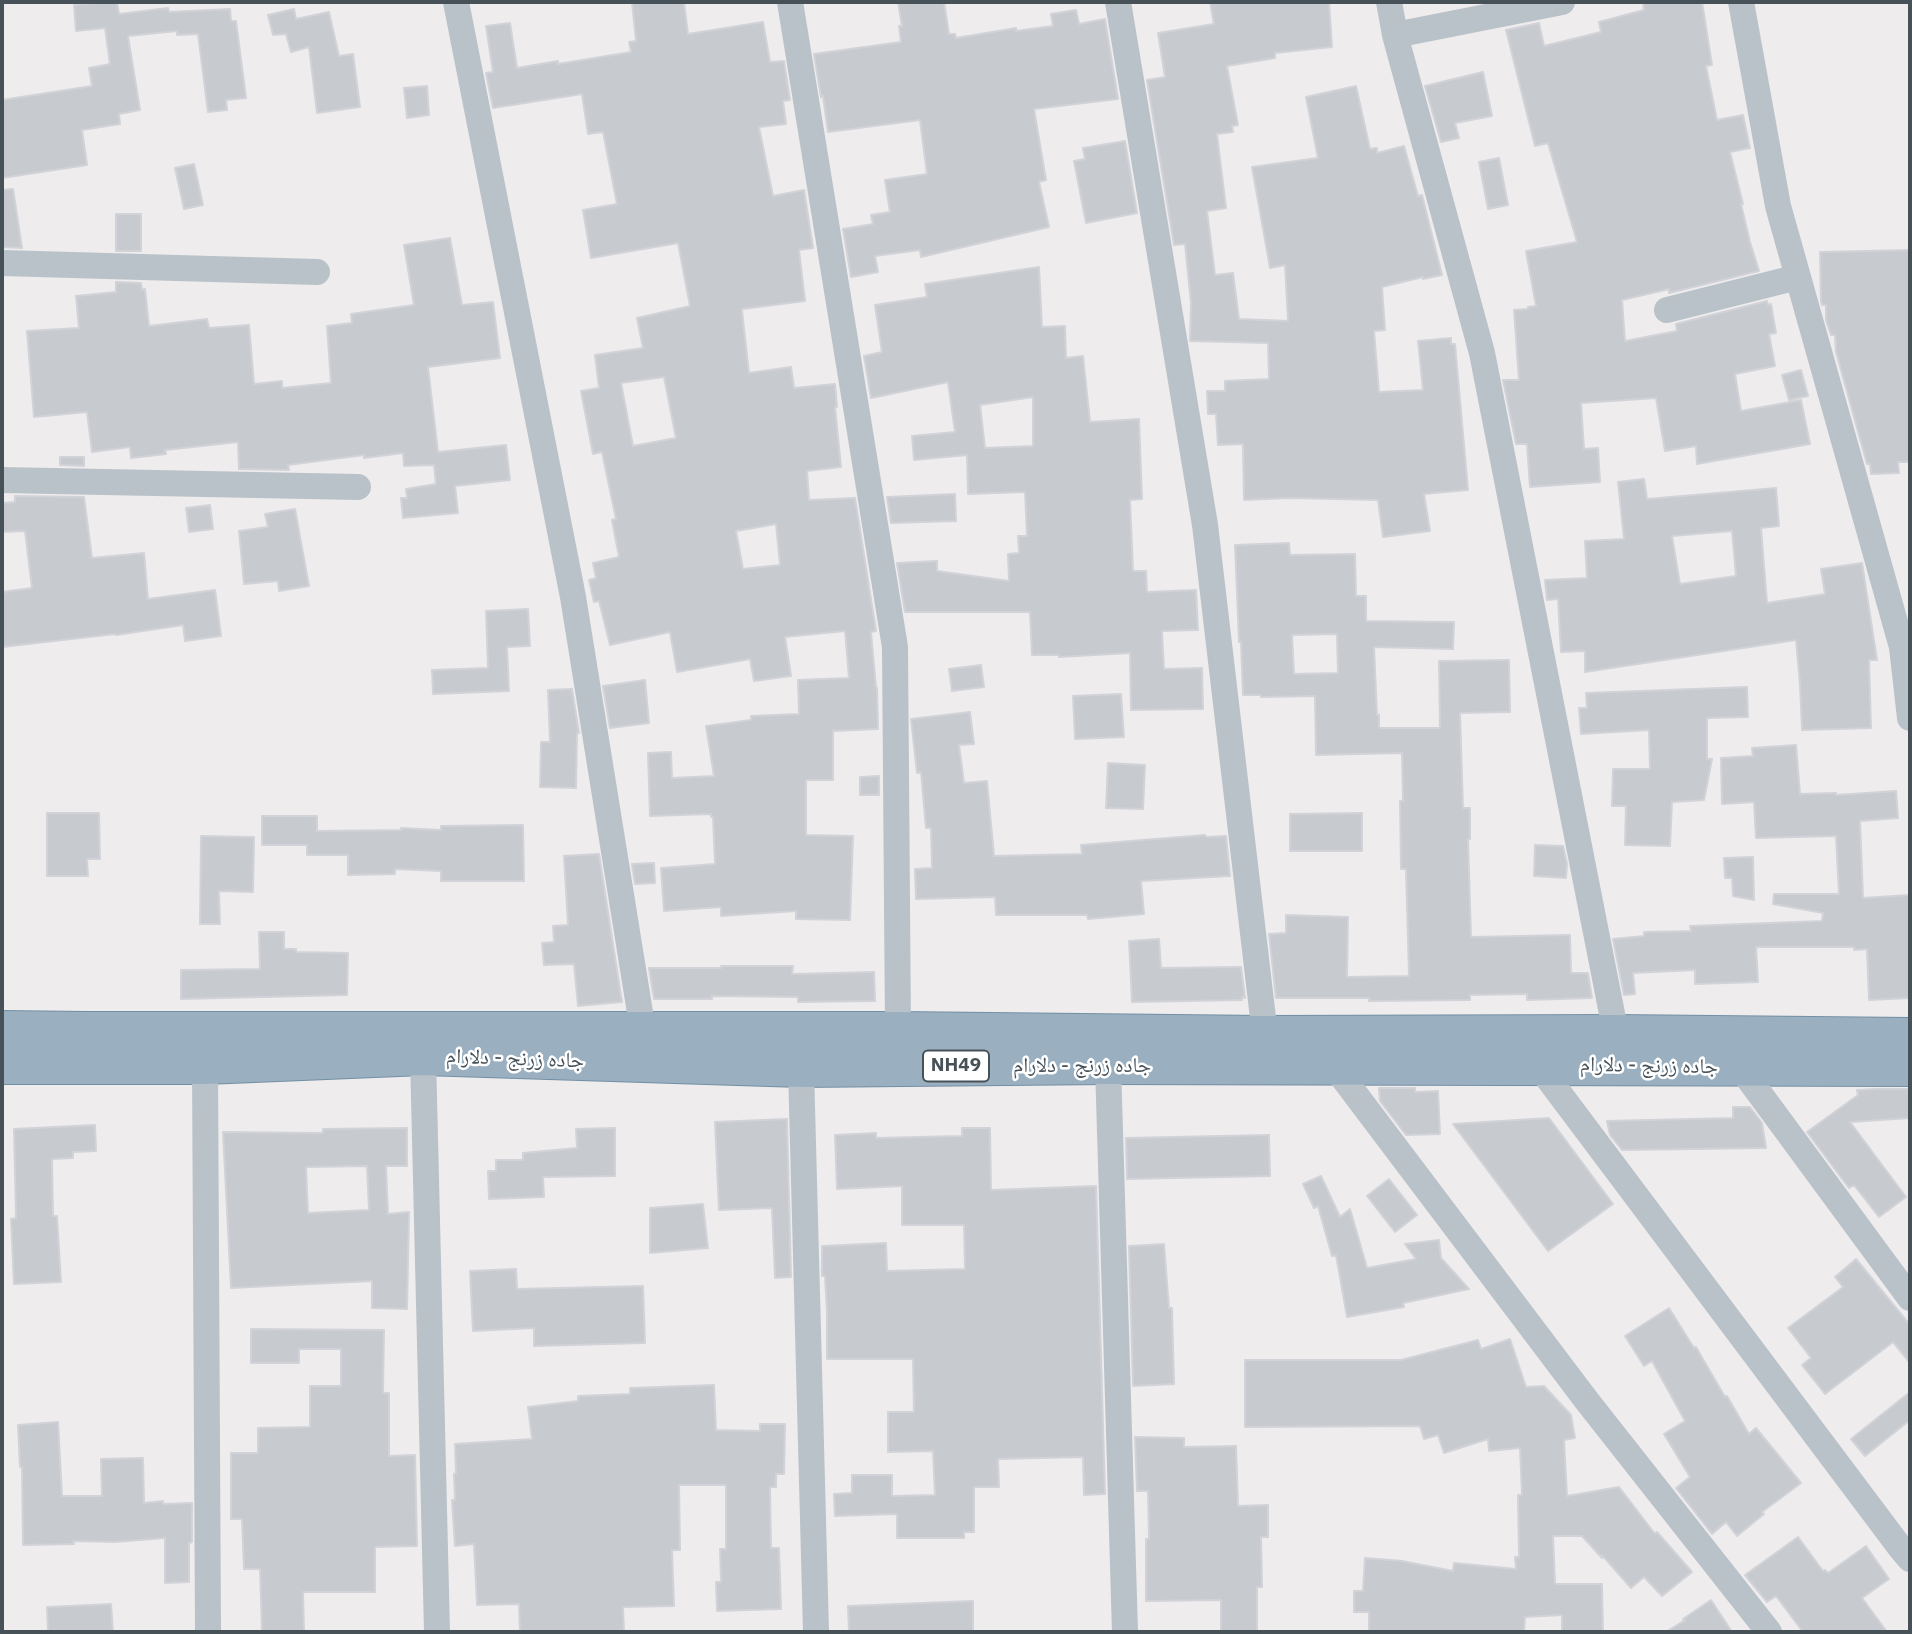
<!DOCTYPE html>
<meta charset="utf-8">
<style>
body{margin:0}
#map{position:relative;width:1912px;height:1634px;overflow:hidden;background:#efeced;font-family:"IBM Plex Sans",sans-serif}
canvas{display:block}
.frame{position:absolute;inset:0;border:4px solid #465158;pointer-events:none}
</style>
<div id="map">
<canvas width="1912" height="1634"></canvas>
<div class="frame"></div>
</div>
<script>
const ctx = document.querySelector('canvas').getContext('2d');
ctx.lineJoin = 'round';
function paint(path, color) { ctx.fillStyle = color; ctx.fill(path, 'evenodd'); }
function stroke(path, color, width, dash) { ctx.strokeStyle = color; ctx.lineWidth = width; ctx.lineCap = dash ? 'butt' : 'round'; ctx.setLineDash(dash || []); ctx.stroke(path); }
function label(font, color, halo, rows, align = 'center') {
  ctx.font = font + ' "IBM Plex Sans","Noto Naskh Arabic",sans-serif'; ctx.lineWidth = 5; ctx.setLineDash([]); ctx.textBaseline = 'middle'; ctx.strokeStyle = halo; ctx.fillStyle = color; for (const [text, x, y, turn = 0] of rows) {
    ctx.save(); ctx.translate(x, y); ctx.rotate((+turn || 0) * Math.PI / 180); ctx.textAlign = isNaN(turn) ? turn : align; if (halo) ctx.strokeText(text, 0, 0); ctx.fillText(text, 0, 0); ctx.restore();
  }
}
const building = new Path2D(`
 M105 2H117L119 14 168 8 169 12 230 9 231 21H236L246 98 226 100 227 110 208 112 198 34 177 35V31L128 36 140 110 119 114 120 124 82 130 87 165 2 178V100L92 86 89 68 110 64 105 28 76 31 74 5Z
 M632 2H684L688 34 763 22 770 62 784 61 790 100 783 101 786 124 759 127 773 196 804 190 813 248 799 250 805 301 742 309 743 320 749 373 791 367 794 388 835 384 837 407H835L841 467 807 471 809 500 855 498 876 631 871 632 876 688H877L878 729 833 731V780H806V835L853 836 850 920 796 919V911L721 916V907L664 911 661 868 715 864 713 817H711V814L650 816 648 753 671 752 672 778 714 776 706 726 751 720V716L799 714 798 680 849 678 845 631 785 637 791 676 754 681 750 659 677 672 670 632 610 645 599 601 594 602 589 580 596 578 593 563 619 557 612 520 616 519 602 452 593 454 581 391 599 388 595 355 643 348 637 318 690 306 678 243 591 258 583 210 617 204 603 132 588 134 582 94 493 108 486 73 493 72 486 26 510 23 517 68 558 61V64L631 52 629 42 636 41ZM664 377 676 438 633 446 621 383ZM776 524 780 565 743 569 736 531Z
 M898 2H944L949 34H955L956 38 1016 28V31L1053 26 1051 14 1076 10 1079 24 1105 19 1118 99 1034 109 1046 180 1039 182 1049 227 921 257 920 250 875 256 878 272 851 277 843 229 873 224 871 215 890 212 885 180 927 174 920 120 828 132 823 96 821 97 814 54 901 42 899 26H902Z
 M1210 2H1329L1332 47 1275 53V58L1227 66 1238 125 1232 126 1233 132 1217 134 1226 208 1207 211 1215 275 1233 273 1239 319 1288 321 1285 265 1270 268 1252 167 1318 158 1306 97 1356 86 1370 149 1377 148V153L1404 146 1418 196 1422 195 1442 275 1423 279V277L1382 287 1385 330 1374 331 1379 392 1423 390 1418 341 1451 338V344H1455L1468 490 1424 494 1430 531 1383 537 1378 500 1290 498 1244 500 1243 444 1218 445 1216 414H1208L1207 391H1225V381L1269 379 1268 343 1190 341 1191 303 1185 244 1174 245 1147 80 1165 77 1158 33 1214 24Z
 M1643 2H1702L1712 65 1706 66 1717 120 1743 115 1750 148 1730 152 1743 204H1741L1750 242 1759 271 1669 293V289L1622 300 1625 341 1677 331 1676 324 1767 301 1768 305 1771 304 1776 333 1769 334 1775 366 1735 374 1741 411 1801 400 1810 444 1697 464 1696 446 1665 451 1656 398 1581 403 1584 449 1598 448 1600 482 1530 487 1527 444H1516L1503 380H1519L1514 310 1528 309V307L1536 306 1526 251 1577 242 1548 143 1535 146 1506 30 1539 23 1544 46 1601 32 1599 22 1644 10Z
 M294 9 296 19 329 12 339 56 353 54 360 107 317 113 309 47 291 52 286 34 273 35 268 15Z
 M1483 72 1492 116 1455 123 1459 138 1441 142 1425 86Z
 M427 86 429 115 407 118 404 88Z
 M1125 141 1137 213 1086 223 1074 161 1085 159 1083 148Z
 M1499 158 1508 205 1488 209 1479 162Z
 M194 164 203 205 184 209 175 168Z
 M13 189 22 248 2 247V190Z
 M116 214H141V251H116Z
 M450 238 462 305 493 302 500 358 428 367 438 452 506 445 510 480 455 486 458 513 403 518 401 498H407L406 489 436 484 434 465 404 466 403 453 364 458V455L288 465 289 470 239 469 238 442 165 450 166 454 131 458 130 447 92 452 87 412 34 417 27 331 79 328 76 296 116 292V282L141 283 142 290 145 289 149 326 207 319 209 328 249 325 254 384 282 381V388L331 383 327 326 352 323 351 314 414 305 404 245Z
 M1910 250V462H1898L1899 473 1871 474 1870 464H1867L1836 352 1835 335H1831L1826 320V305H1822L1821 301 1820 252Z
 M1039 267 1042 327 1065 326 1066 358 1083 356 1090 422 1139 419 1142 499 1130 500 1133 571H1146L1147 592 1196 590 1198 630 1162 631 1164 669 1202 668 1203 709 1131 710 1130 653 1059 657V655H1032L1030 612H905L897 563 937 561V571L1009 581 1008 554 1019 553 1018 536H1027L1025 492 968 494 967 455 914 460 912 436 955 432 948 382 871 398 864 356 882 352 875 305 927 297 925 284ZM1033 397V446L985 448 980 405Z
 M1801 370 1808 396 1789 400 1782 375Z
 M60 457H84V466L60 465Z
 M1644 479 1647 499 1776 488 1779 526 1761 528 1767 603 1825 594 1821 569 1862 563 1877 660H1869L1871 728 1802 730 1800 685 1796 640 1585 672V651L1561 652 1558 599 1547 600 1545 580 1587 578 1585 541 1624 539 1618 482ZM1732 531 1736 576 1680 584 1672 536Z
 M955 494 956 521 891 523 887 497Z
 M15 496 84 497 92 558 144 553 148 599 215 590 221 636 185 641 183 625 116 635 115 634 2 647V592L32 588 25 531 2 532V503L15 502Z
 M210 505 213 529 189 532 186 508Z
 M295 509 309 586 279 591 278 581 244 584 239 531 268 527 265 514Z
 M1289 543 1290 555 1355 554 1356 596H1366V621L1454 622 1453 649 1374 647 1377 715H1379V728H1440L1439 661 1509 660 1510 712 1460 713 1463 808H1470V839H1468L1471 937 1570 935 1571 973H1588L1592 998 1527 1000V994L1470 995V1000L1369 1001V998H1276L1269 934 1286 933V915L1348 917 1347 977 1409 976 1406 869H1401L1400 801H1403L1402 753 1316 755 1315 696 1261 697V695H1243L1241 642H1239L1235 545ZM1337 634 1338 673 1294 674 1292 635Z
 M528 609 530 646 507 647 509 691 433 694 432 670 488 668 486 611Z
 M981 665 984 687 952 691 949 669Z
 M645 680 649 723 610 728 603 686Z
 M1747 687 1748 717 1707 718V759H1712L1704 800 1672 802 1670 846 1625 845 1626 806H1612L1613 769H1650L1649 730 1581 734 1579 708H1587L1586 693Z
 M572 689 579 733H577L576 788 540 787 541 742H550L548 690Z
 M1121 694 1124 737 1075 739 1073 696Z
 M970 712 974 744 959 745 964 783 987 781 994 856 1082 854 1081 845 1205 835 1206 837 1226 836 1230 876 1141 881 1144 914 1088 919 1087 915H996L995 897 916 899 915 869 932 868 931 828H926L921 772 917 773 911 719Z
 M1796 745 1800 794 1836 793V795L1896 791 1898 818 1860 821 1863 898 1910 895V998L1869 1000 1867 949 1854 950V947H1756L1758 982 1695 984V970L1633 973 1635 994 1624 995 1613 939 1644 936V932L1691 931 1690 926 1822 921 1823 913 1773 904 1774 894H1839L1836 836 1756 838 1754 802 1722 804 1721 758 1753 756 1752 748Z
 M1108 763 1145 765 1143 809 1106 808Z
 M879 776V795H860V777Z
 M47 813H99L100 859H87L88 876H47Z
 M1362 813V851H1290V814Z
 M262 816H317V831L401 830V828L441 830V826L523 825 524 881H441V871L395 869V874L348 875V855H307V845H262Z
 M201 836 254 837 253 892 219 891 220 924H200Z
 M1535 845 1563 846 1567 864 1566 878 1534 876Z
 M599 854 622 1002 578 1006 574 964 544 965 542 943 554 942 553 926 568 925 564 856Z
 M1753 857 1754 900 1733 896 1732 878H1725L1724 858Z
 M654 863 655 883 635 884 632 864Z
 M259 932H284V949H296V952L348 953 347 995 181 999V970L260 969Z
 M1159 939 1161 968 1241 967 1245 998 1242 997V1000L1132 1002 1129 941Z
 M721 966H793L792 974 874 972 875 1001 798 1002V997L712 996V999H654L649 968H721Z
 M1379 1088H1415V1092L1438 1091 1440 1134 1406 1135 1380 1101Z
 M1877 1089H1910V1118L1850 1122 1906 1197 1879 1217 1854 1185 1849 1188 1807 1132 1858 1095 1857 1090Z
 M1733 1107H1750L1762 1123 1766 1148 1622 1150 1610 1135 1607 1121 1733 1118Z
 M1549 1118 1613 1204 1548 1251 1453 1124Z
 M787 1119 791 1277 775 1278 772 1208 719 1210 715 1122Z
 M95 1125 96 1151 73 1152V1158L52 1159 53 1216H57L61 1282 14 1284 11 1219 16 1218 14 1129Z
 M407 1128V1166H386L388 1214 409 1212 407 1309 372 1308V1281L231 1288 223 1132 323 1133V1129ZM367 1166 369 1210 308 1213 306 1167Z
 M615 1128V1176L543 1177 544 1197 489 1199 488 1171H496V1160H523V1153L577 1148 576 1129Z
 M962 1128H990L991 1190 1096 1186 1105 1494 1084 1495 1083 1457 998 1459 999 1487H974V1532H964V1538H897V1514L835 1516 834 1494 852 1493V1475H892V1496L935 1495 933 1451 888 1452V1412H914L913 1359H827V1312L825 1276H822V1246L886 1243 887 1271 965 1269 964 1225H902V1186L837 1189 835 1135 876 1133V1138L962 1136Z
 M1269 1135 1270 1176 1127 1179 1126 1138Z
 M1321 1176 1340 1217 1350 1209 1367 1268 1416 1259 1405 1244 1439 1240 1441 1258 1469 1289 1403 1303 1404 1307 1347 1317 1336 1255 1332 1256 1318 1206 1314 1208 1303 1184Z
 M1389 1179 1417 1215 1395 1232 1367 1196Z
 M703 1204 708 1248 650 1253V1208Z
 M1164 1244 1169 1308H1172L1174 1384 1133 1386 1129 1246Z
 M1856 1259 1910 1325V1363L1893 1342 1825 1394 1802 1365 1811 1358 1788 1328 1843 1287 1835 1277Z
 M516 1269 517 1289 643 1286 645 1343 534 1346V1328L473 1331 470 1271Z
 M1669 1308 1694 1348 1696 1347 1725 1397 1727 1396 1749 1434 1756 1428 1801 1483 1762 1512 1764 1514 1737 1536 1726 1522 1712 1534 1676 1488 1690 1477 1664 1434 1685 1421 1652 1361 1644 1366 1625 1336Z
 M251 1329 384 1330 383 1393H389V1456L415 1455 417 1546 375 1547V1592H303L304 1632H262L260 1569H244L242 1519H231V1453H258V1428L310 1427V1386H341V1349H299V1363H251Z
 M1510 1339 1526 1387 1544 1386 1571 1415 1575 1438 1564 1440 1567 1496 1619 1487 1655 1534 1657 1532 1692 1572 1662 1596 1644 1577 1631 1588 1602 1555V1558L1582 1536H1553L1555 1584H1602L1603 1632H1562V1615L1525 1617 1524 1632H1369V1612H1354V1591H1363L1365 1558 1402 1561 1453 1571 1454 1563 1516 1569 1515 1557H1519L1518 1495H1522L1520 1448 1489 1451 1488 1439 1444 1453 1438 1435 1424 1439 1420 1426 1245 1427V1360H1401L1478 1340 1481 1349Z
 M714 1385 716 1430 760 1431V1424H785L784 1474H776V1487H770L771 1548H779L781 1609 717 1611 716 1582H721L720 1549H726V1485H679L680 1550H672L674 1606 623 1607 624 1632H520L519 1604 477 1605 474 1544 455 1546 452 1500H455L454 1474 456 1473 455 1444 532 1439 528 1407 578 1401V1396L630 1394V1388Z
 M1910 1392V1420L1865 1456 1851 1439Z
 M58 1422 62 1496H102L101 1459 143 1458 144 1503 163 1501V1504L192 1503V1542L189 1543V1582L165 1583V1538L115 1542 73 1541 74 1544 23 1545 22 1467H20L18 1425Z
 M1135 1437 1184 1438V1447L1236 1446 1238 1506 1268 1505V1537H1261L1262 1587H1257V1632H1221V1600L1146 1601V1539H1149L1148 1491H1137Z
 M1798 1537 1823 1571 1825 1570 1828 1573 1866 1546 1889 1579 1862 1598 1887 1632H1803L1776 1596 1767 1602 1745 1575Z
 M1711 1600 1732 1632H1666L1685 1620 1683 1619Z
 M973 1601V1632H849L848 1606Z
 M111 1604 113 1632H48L47 1607Z`);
const minor = new Path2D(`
 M456 2 573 597 643 1031
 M790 2 895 647 898 1031
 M1118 2 1205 525 1265 1035
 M1389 2 1395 35 1482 353 1616 1034
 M1741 2 1778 206 1902 647 1910 718
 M1395 35 1562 2
 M2 263 317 272
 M1667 310 1798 277
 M2 480 358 487
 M423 1056 437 1632
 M205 1065 208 1632
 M1108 1065 1125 1632
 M1538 1065 1899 1546 1910 1559
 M1334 1066 1587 1401 1769 1632
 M1740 1067 1910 1298
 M801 1068 816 1632`);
const trunk = new Path2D(`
 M2 1030 86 1031H898L1265 1035 1616 1034 1910 1037
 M2 1065H205L423 1056 801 1068 1108 1065 1910 1067`);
const shields = [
 [956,1066,66]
];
const shieldNames = [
 ["NH49",956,1066]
];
const streetNames = [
 ["جاده زرنج - دلارام",515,1059,2],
 ["جاده زرنج - دلارام",1082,1066],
 ["جاده زرنج - دلارام",1649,1066,1]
];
paint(building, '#c7cacf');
stroke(building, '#d1d3d8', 2);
stroke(trunk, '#728fa4', 40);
stroke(minor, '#b9c2c8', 26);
stroke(trunk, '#9ab0c1', 38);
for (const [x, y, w] of shields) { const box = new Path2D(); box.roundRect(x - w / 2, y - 15.5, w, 31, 5); ctx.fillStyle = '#fff'; ctx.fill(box); stroke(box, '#465158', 2); }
label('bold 19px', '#465158', null, shieldNames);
label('21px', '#465158', '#fff', streetNames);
</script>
